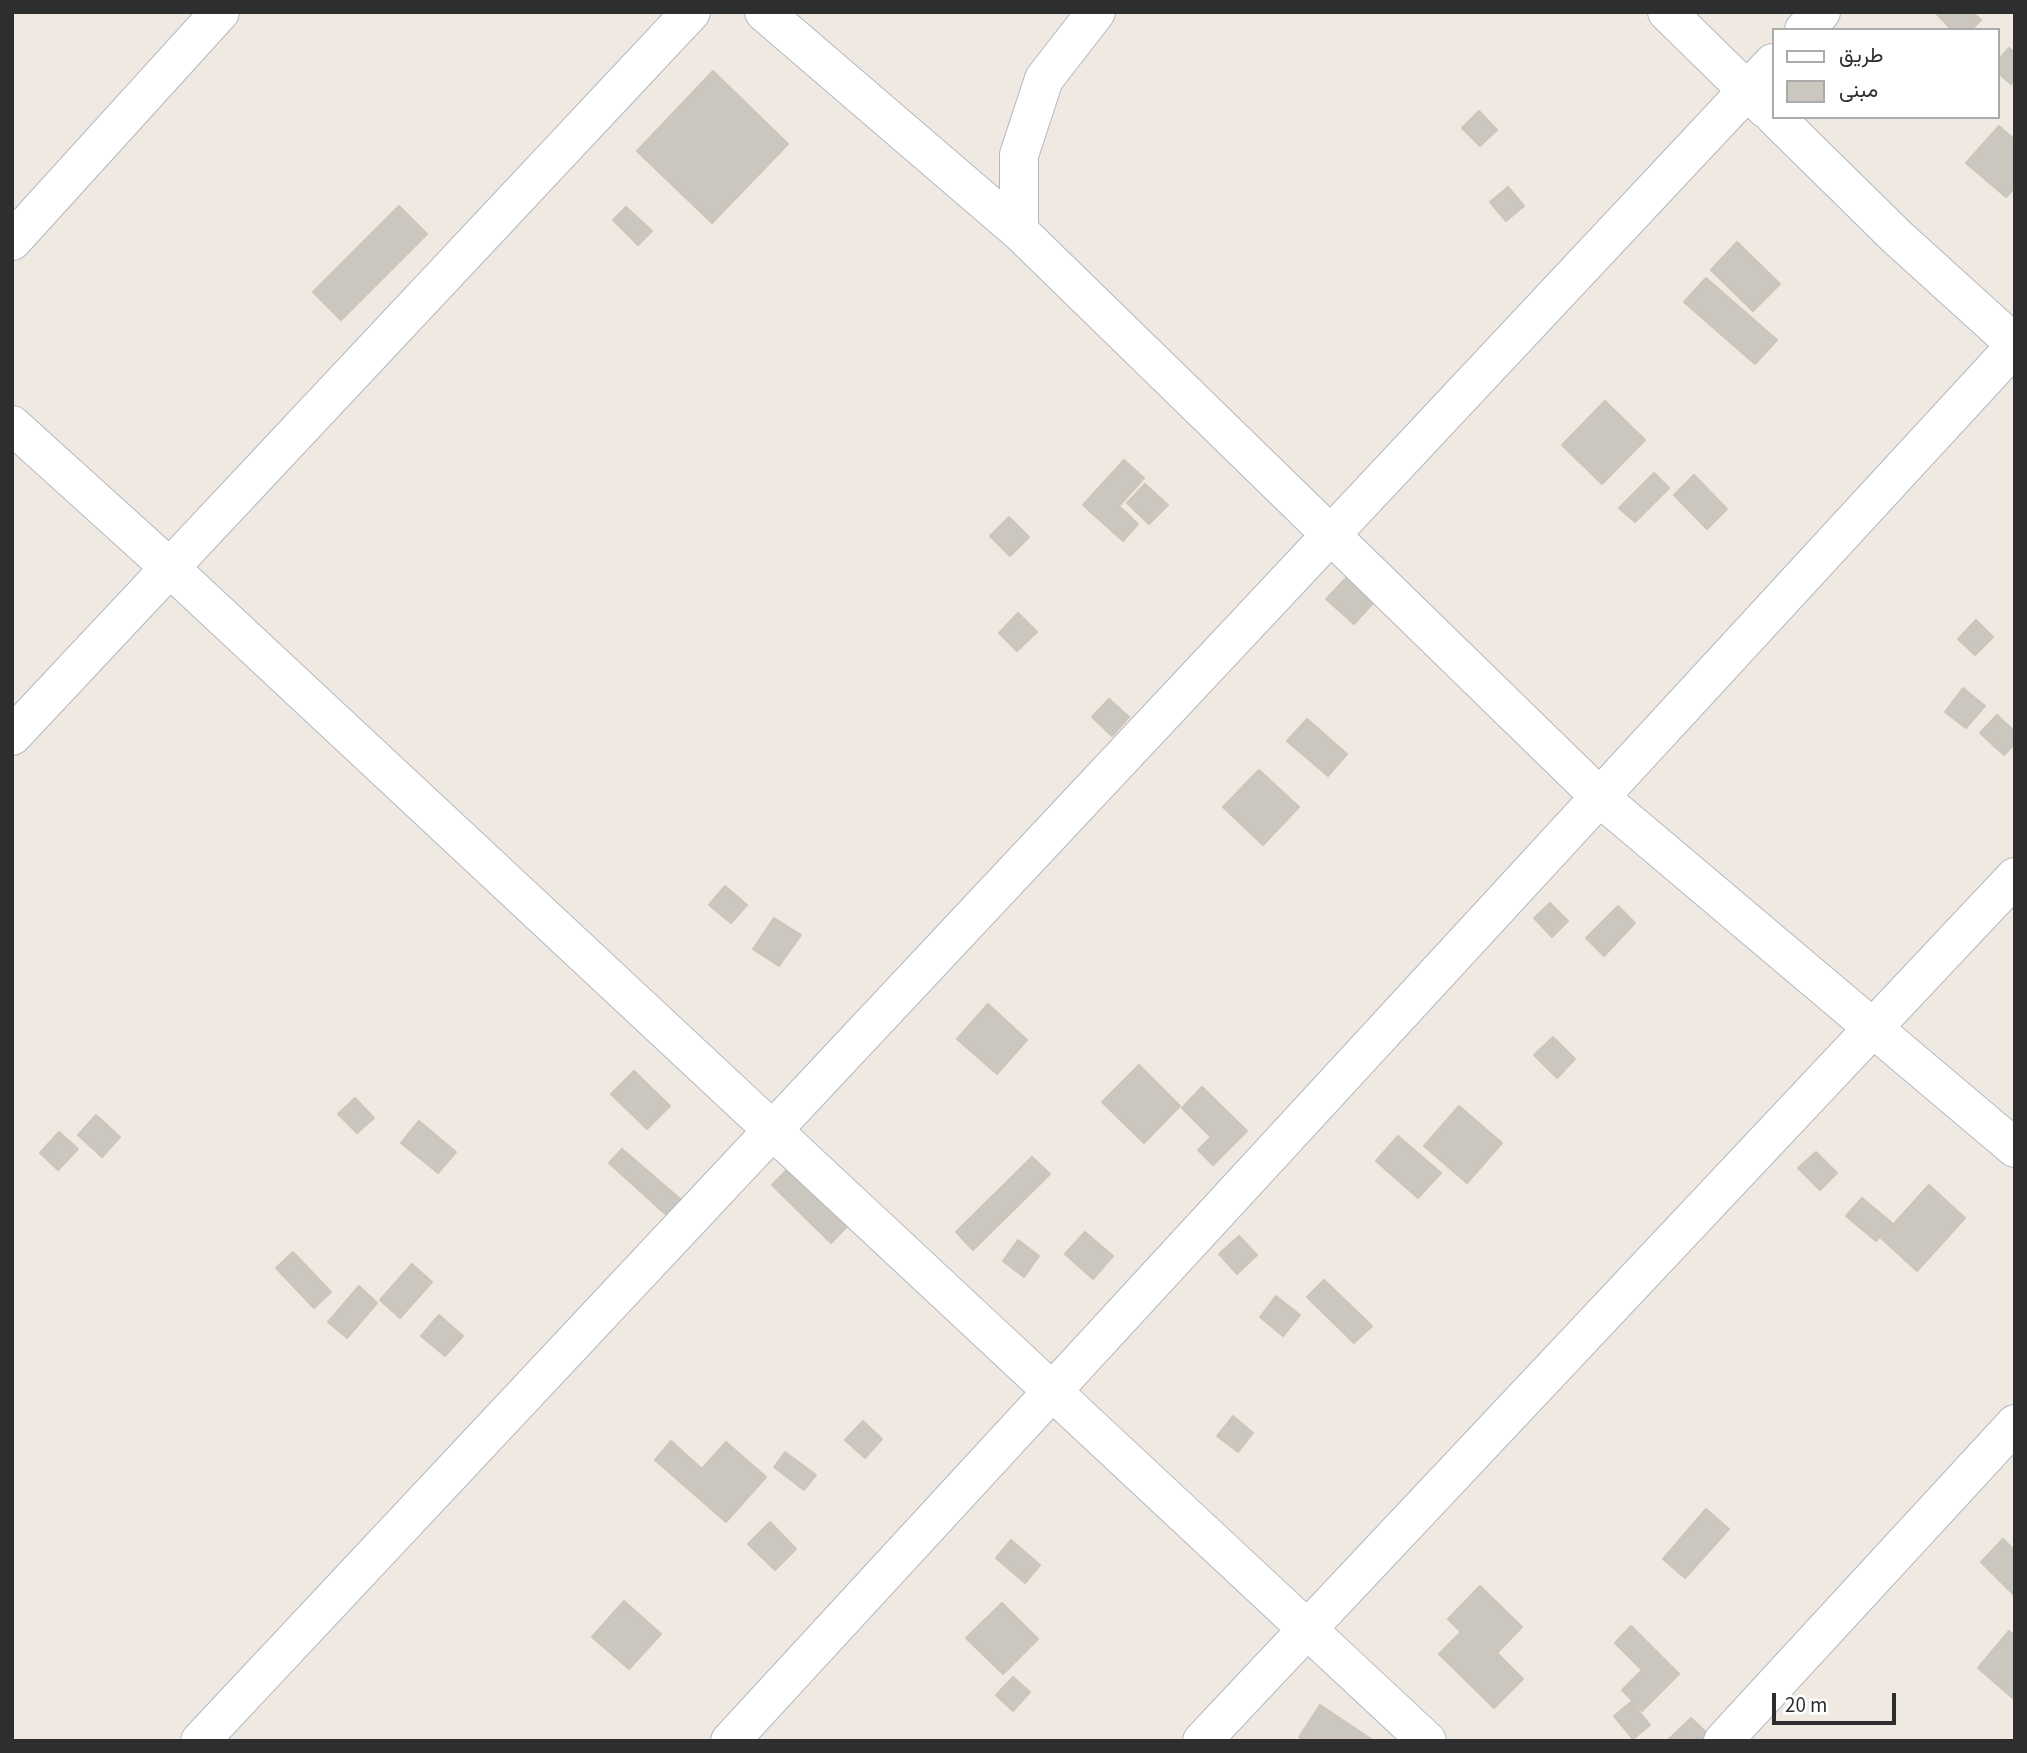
<!DOCTYPE html>
<meta charset="utf-8">
<style>
body{margin:0}
#map{position:relative;width:2027px;height:1753px;overflow:hidden;background:#efe9e1;font-family:"Source Sans 3",Vazirmatn,sans-serif}
canvas{display:block}
.frame{position:absolute;inset:0;border:14px solid #2e2e2e;pointer-events:none}
.legend{position:absolute;left:1772px;top:28px;width:228px;height:91px;box-sizing:border-box;background:#fff;border:2px solid #ababab;margin:0;padding:9px 12px;list-style:none;font-size:21px;color:#2e2e2e}
.legend li{display:flex;align-items:center;gap:14px;height:35px}
.legend b{width:35px;border:2px solid #ababab}
.scale{position:absolute;left:1772px;top:1693px;width:124px;height:32px;box-sizing:border-box;border:4px solid #2e2e2e;border-top:0;padding-left:9px;font-size:21px;line-height:24px;white-space:nowrap;color:#2e2e2e;-webkit-text-stroke:5px #fff;paint-order:stroke}
</style>
<div id="map">
<canvas width="2027" height="1753"></canvas>
<div class="frame"></div>
<ul class="legend">
<li><b style="height:9px;background:#fff"></b>طريق</li>
<li><b style="height:19px;background:#cbc7bf"></b>مبنى</li>
</ul>
<div class="scale">20 m</div>
</div>
<script>
const ctx = document.querySelector('canvas').getContext('2d');
ctx.lineJoin = 'round';
function paint(path, color) { ctx.fillStyle = color; ctx.fill(path, 'evenodd'); }
function stroke(path, color, width, dash) { ctx.strokeStyle = color; ctx.lineWidth = width; ctx.lineCap = dash ? 'butt' : 'round'; ctx.setLineDash(dash || []); ctx.stroke(path); }
const building = new Path2D(`
 M1935 12H1972L1981 20 1971 30H1952Z
 M2009 48 2015 53V79L2011 84 1997 72V62Z
 M713 71 788 144 712 223 637 151Z
 M1479 111 1497 130 1480 146 1462 128Z
 M1999 126 2015 140V187L2006 197 1966 163Z
 M1508 187 1524 206 1506 221 1490 202Z
 M399 206 427 234 341 320 313 292Z
 M626 207 652 231 638 245 613 220Z
 M1737 242 1780 284 1753 311 1711 270Z
 M1706 278 1777 340 1755 364 1684 302Z
 M1605 401 1645 440 1602 484 1562 445Z
 M1124 460 1144 478 1119 506 1138 524 1123 541 1083 505Z
 M1654 473 1669 488 1635 522 1619 508Z
 M1694 475 1727 509 1707 529 1674 495Z
 M1145 484 1168 505 1149 524 1127 503Z
 M1009 517 1029 537 1010 556 990 536Z
 M1348 576 1375 601 1354 624 1326 599Z
 M1018 613 1037 632 1017 651 999 633Z
 M1976 620 1993 637 1975 655 1958 639Z
 M1963 688 1985 706 1966 728 1945 712Z
 M1109 699 1129 717 1112 736 1092 717Z
 M1997 715 2015 732V743L2004 755 1980 733Z
 M1307 719 1347 754 1328 776 1287 741Z
 M1259 770 1299 807 1263 845 1223 807Z
 M725 886 747 905 731 923 709 905Z
 M1550 903 1568 921 1552 937 1534 918Z
 M1618 906 1635 923 1604 956 1586 938Z
 M774 918 801 935 779 966 753 949Z
 M988 1004 1027 1040 997 1074 957 1039Z
 M1553 1037 1575 1059 1557 1078 1534 1055Z
 M1139 1065 1180 1106 1144 1143 1102 1102Z
 M634 1071 670 1106 647 1129 611 1094Z
 M1202 1087 1247 1131 1213 1165 1198 1150 1211 1137 1182 1108Z
 M355 1098 374 1118 357 1133 338 1114Z
 M1459 1106 1502 1143 1467 1183 1424 1146Z
 M96 1115 120 1137 102 1157 78 1135Z
 M419 1121 456 1152 438 1173 401 1143Z
 M59 1132 78 1149 58 1170 40 1153Z
 M1398 1136 1441 1173 1418 1198 1376 1161Z
 M622 1149 686 1204 672 1220 609 1163Z
 M806 1150 865 1208 831 1243 772 1185Z
 M1816 1152 1837 1173 1820 1190 1798 1168Z
 M1032 1157 1050 1174 973 1250 956 1232Z
 M1929 1185 1965 1218 1917 1271 1881 1238Z
 M1862 1198 1892 1223 1876 1241 1846 1216Z
 M1085 1232 1113 1256 1093 1279 1065 1254Z
 M1239 1236 1257 1255 1237 1274 1219 1254Z
 M1018 1240 1039 1256 1024 1277 1003 1261Z
 M293 1252 331 1292 314 1308 276 1268Z
 M412 1264 432 1282 400 1318 380 1300Z
 M1324 1280 1372 1326 1354 1343 1307 1297Z
 M359 1286 377 1303 347 1338 328 1322Z
 M1276 1296 1300 1315 1283 1336 1260 1317Z
 M439 1315 463 1336 445 1356 421 1336Z
 M1233 1416 1253 1433 1238 1452 1217 1436Z
 M863 1421 882 1439 865 1458 845 1440Z
 M671 1441 702 1469 726 1442 766 1477 726 1522 655 1460Z
 M785 1452 816 1475 804 1490 774 1467Z
 M1706 1509 1729 1529 1685 1578 1663 1559Z
 M770 1522 796 1549 775 1570 748 1544Z
 M2003 1539 2015 1551V1596L1981 1562Z
 M1011 1540 1040 1565 1025 1583 996 1558Z
 M1480 1586 1522 1627 1497 1653 1523 1679 1494 1708 1439 1654 1461 1632 1448 1619Z
 M624 1601 661 1634 629 1669 592 1637Z
 M1002 1603 1038 1639 1003 1674 966 1638Z
 M1631 1626 1679 1674 1642 1711 1622 1690 1642 1670 1615 1643Z
 M2009 1631 2015 1636V1700L1978 1668Z
 M1013 1677 1030 1692 1013 1711 996 1695Z
 M1631 1702 1650 1725 1633 1739 1614 1716Z
 M1320 1705 1374 1741H1304L1299 1737Z
 M1691 1718 1709 1735 1704 1741H1667Z`);
const street = new Path2D(`
 M764 12 1019 231
 M1096 12 1044 79 1019 155V231L1604 801 2015 1148
 M1667 12 1766 109
 M1804 30 1821 12
 M1775 117 1897 237 2015 344
 M12 241 220 12
 M12 425 170 568 1427 1741
 M12 736 691 12
 M200 1741 1773 63
 M730 1741 2015 346
 M1202 1741 2015 877
 M1723 1741 2015 1424`);
paint(building, '#cbc7bf');
stroke(building, '#cbc5ba', 2);
stroke(street, '#b4b7c1', 40);
stroke(street, '#fff', 38);
</script>
